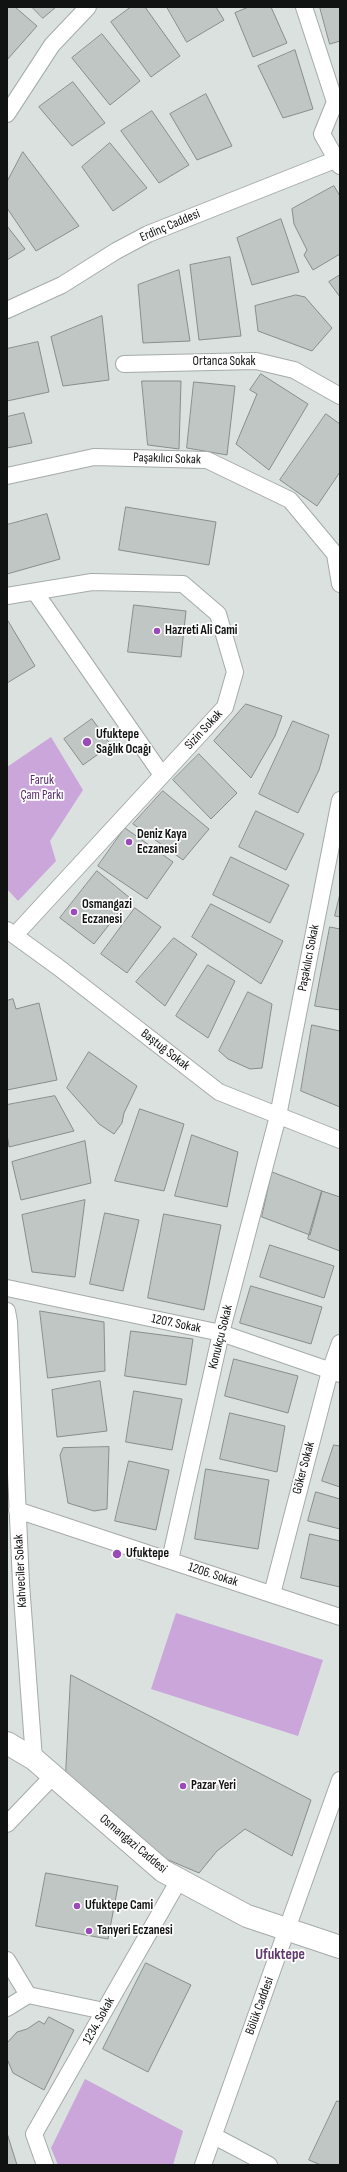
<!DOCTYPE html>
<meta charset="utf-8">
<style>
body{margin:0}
#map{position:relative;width:347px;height:2172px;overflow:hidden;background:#dbe1df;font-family:"Sofia Sans Condensed",sans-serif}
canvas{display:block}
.frame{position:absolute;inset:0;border:8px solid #111312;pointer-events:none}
</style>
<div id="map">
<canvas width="347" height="2172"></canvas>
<div class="frame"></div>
</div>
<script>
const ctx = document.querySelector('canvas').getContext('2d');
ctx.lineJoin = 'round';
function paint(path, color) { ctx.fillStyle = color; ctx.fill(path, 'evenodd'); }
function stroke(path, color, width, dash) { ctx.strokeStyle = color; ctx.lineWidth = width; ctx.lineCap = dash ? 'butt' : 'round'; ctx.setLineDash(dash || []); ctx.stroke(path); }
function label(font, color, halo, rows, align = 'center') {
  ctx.font = font + ' "Sofia Sans Condensed",sans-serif'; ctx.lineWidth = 3.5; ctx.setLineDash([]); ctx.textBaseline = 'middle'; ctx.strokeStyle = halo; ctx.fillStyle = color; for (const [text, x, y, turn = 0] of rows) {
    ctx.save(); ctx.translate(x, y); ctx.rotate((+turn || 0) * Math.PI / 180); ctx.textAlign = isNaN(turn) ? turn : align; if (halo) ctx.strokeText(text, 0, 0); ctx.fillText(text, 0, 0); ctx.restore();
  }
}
const green = new Path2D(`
 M51 737 83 790 50 841 56 861 18 901 7 889V767Z
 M176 1613 323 1660 298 1736 151 1689Z
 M85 2079 183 2131 173 2165H58L51 2148Z`);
const building = new Path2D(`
 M7 7H15L37 26 7 60Z
 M32 7H56L43 18Z
 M131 7H145L180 56 151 77 111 22Z
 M167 7H216L224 20 187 42Z
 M249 7H271L287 43 253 57 235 13Z
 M320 7H340V41L330 44Z
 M102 34 140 81 110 105 72 58Z
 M295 50 313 109 283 118 258 66Z
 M73 82 105 123 72 146 39 107Z
 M206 94 232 146 197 160 170 114Z
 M152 111 189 165 159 183 121 131Z
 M110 143 147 188 113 211 82 167Z
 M23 152 79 226 36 251 7 208V182Z
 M334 186 340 196V254L313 270 304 255 307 250 294 224 292 209Z
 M281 219 299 272 252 285 237 238Z
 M7 226 25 249 7 260Z
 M230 257 241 336 199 340 190 265Z
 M179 270 190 341 143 343 138 285Z
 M340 275V297L329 282Z
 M296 295 305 297 332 328 312 351 258 331 255 306Z
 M102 316 109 380 63 386 51 337Z
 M38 342 49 392 7 401V349Z
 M261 374 308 404 269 470 236 444 257 394 250 390Z
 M142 381H181L179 449 148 445Z
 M194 382 235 386 227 455 187 448Z
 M24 413 32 443 7 448V417Z
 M326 414 340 424V472L317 506 280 480Z
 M126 507 216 522 209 565 119 550Z
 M47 514 60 559 7 574V525Z
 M134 605 186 611 181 657 128 652Z
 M8 621 35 666 7 683V622Z
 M246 704 282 716 275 736 251 778 214 741Z
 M92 719 111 745 83 765 64 739Z
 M293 721 329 735 319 770 298 813 259 794Z
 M199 754 237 793 211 819 173 780Z
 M163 791 209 829 183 860 133 824Z
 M256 811 304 834 286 870 239 847Z
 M125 828 173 862 147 899 98 866Z
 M231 857 289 885 270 923 213 895Z
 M97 871 130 898 94 944 60 918Z
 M340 894V917L335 916Z
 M211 904 283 941 261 984 192 937Z
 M135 908 161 927 127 973 101 954Z
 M330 927 340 929V1010L315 1006Z
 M174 938 197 954 165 1006 136 982Z
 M208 965 235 981 208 1038 176 1016Z
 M248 992 272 1004 262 1068 250 1069 228 1059 219 1051Z
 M13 999 16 1009 39 1003 57 1080 7 1090V1001Z
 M312 1025 340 1031V1107L301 1091Z
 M89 1052 137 1086 124 1113 122 1123 114 1134 99 1124 67 1088Z
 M55 1096 74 1131 9 1147 7 1134V1105Z
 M140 1109 184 1124 164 1191 115 1181Z
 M192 1135 238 1152 227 1207 175 1196Z
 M85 1141 91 1183 21 1200 12 1162Z
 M272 1172 322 1191 310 1235 262 1217Z
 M322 1191 340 1197V1251L308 1239Z
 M85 1200 75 1277 32 1272 22 1215Z
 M105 1213 139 1220 123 1291 90 1284Z
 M164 1214 221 1225 204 1310 148 1298Z
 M270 1245 334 1266 324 1298 260 1277Z
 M251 1286 322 1307 311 1344 240 1323Z
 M40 1311 104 1322 105 1371 48 1378Z
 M131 1331 193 1339 186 1385 125 1376Z
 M234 1359 298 1376 288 1413 225 1396Z
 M100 1381 107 1431 57 1437 52 1390Z
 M134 1391 182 1399 172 1450 126 1442Z
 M230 1413 285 1426 277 1472 220 1459Z
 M334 1445 340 1446V1487L322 1481Z
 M109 1447 107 1509 94 1511 68 1503 60 1455 63 1448Z
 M129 1461 169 1470 156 1530 115 1521Z
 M206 1469 269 1480 258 1549 195 1539Z
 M316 1492 340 1499V1529L308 1521Z
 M310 1534 340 1541V1587L301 1578Z
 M71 1675 311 1800 292 1856 245 1829 217 1851 199 1873 159 1856 66 1772Z
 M46 1873 118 1886 108 1939 36 1926Z
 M146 1963 191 1985 148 2072 103 2049Z
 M49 2017 74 2030 44 2090 13 2073 7 2059V2043L17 2032 27 2029 39 2021 44 2024Z
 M337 2101 340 2102V2165H321L309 2160Z
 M7 2133 17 2165H7Z`);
const street = new Path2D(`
 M304 7 335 102
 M340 97 335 102 322 134 340 166
 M7 114 52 45 88 7
 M7 310 62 285 116 251 148 234 340 158
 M124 364 256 361 294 370 340 396
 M7 476 94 457 207 460 290 500 335 554 340 584
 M35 592 162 775
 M7 596 92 582 183 584 218 614 235 672 225 707 15 935
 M7 930 58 967 219 1092 340 1140
 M7 1288 221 1333 340 1374
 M7 1311 9 1322 21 1583 34 1759
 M17 1510 340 1617
 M170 1560 221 1333 278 1116 340 800
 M272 1594 330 1371 340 1343
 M7 1824 53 1776
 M7 1960 28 1995
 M7 2008 28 1995 104 2011
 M214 2136 269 2165
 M45 2165 34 2134 179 1880
 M203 2165 340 1780`);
const secondary = new Path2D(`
 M7 1743 34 1759 163 1871 247 1916 340 1947`);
const markers = [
 [157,631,4,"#9b4aba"],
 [87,742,5,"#9b4aba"],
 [129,842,4,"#9b4aba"],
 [74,912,4,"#9b4aba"],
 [117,1554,5,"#9b4aba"],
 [183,1786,4,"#9b4aba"],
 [77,1906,4,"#9b4aba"],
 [89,1931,4,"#9b4aba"]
];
const streetNames = [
 ["Erdinç Caddesi",170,226,-23],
 ["Ortanca Sokak",224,362],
 ["Paşakılıcı Sokak",167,459,2],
 ["Sizin Sokak",204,730,-47],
 ["Paşakılıcı Sokak",309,958,-79],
 ["Baştuğ Sokak",165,1050,38],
 ["1207. Sokak",176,1324,12],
 ["Konukçu Sokak",221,1337,-76],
 ["Göker Sokak",304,1468,-75],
 ["Kahveciler Sokak",21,1571,-93],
 ["1206. Sokak",213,1575,18],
 ["Osmangazi Caddesi",133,1844,40],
 ["Bölük Caddesi",260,2006,-70],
 ["1234. Sokak",99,2021,-61]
];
const poiNames = [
 ["Hazreti Ali Cami",165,631],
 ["Ufuktepe",96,735],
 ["Sağlık Ocağı",96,750],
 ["Deniz Kaya",137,835],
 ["Eczanesi",137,850],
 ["Osmangazi",82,905],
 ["Eczanesi",82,920],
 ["Ufuktepe",126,1554],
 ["Pazar Yeri",191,1786],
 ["Ufuktepe Cami",85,1906],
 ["Tanyeri Eczanesi",97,1931]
];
const parkNames = [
 ["Faruk",42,781],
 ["Çam Parkı",42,796]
];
const quarterNames = [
 ["Ufuktepe",280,1955]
];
paint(green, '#caa6da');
paint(building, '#c0c6c4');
stroke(building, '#888d8b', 1);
stroke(street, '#a5aba9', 18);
stroke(secondary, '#a5aba9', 24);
stroke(street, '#fff', 16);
stroke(secondary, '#fff', 22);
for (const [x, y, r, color] of markers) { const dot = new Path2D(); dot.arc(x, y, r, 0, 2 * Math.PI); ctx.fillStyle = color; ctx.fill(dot); stroke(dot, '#fff', 1.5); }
label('13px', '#111312', '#fff', streetNames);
label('bold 13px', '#111312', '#fff', poiNames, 'left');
label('13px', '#582a6b', '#fff', parkNames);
label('bold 15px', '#603971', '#fff', quarterNames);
</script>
